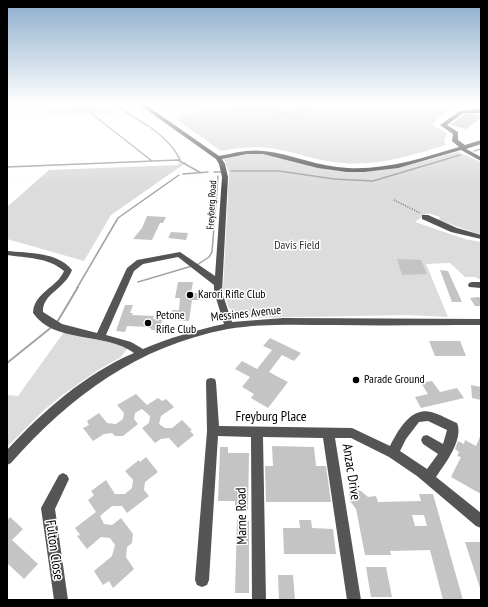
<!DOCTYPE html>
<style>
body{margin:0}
#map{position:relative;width:488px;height:607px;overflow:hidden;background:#fff;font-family:"PT Sans Narrow",sans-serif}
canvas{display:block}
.frame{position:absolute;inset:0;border:8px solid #000;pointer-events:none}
</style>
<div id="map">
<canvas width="488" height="607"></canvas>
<div class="frame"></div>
</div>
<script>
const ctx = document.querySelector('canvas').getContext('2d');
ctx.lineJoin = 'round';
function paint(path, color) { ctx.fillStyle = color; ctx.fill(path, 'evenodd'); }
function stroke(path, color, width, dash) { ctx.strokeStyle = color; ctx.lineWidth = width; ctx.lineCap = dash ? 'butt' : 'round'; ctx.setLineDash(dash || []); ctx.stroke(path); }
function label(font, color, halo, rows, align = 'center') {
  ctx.font = font + ' "PT Sans Narrow",sans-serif'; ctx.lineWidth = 3; ctx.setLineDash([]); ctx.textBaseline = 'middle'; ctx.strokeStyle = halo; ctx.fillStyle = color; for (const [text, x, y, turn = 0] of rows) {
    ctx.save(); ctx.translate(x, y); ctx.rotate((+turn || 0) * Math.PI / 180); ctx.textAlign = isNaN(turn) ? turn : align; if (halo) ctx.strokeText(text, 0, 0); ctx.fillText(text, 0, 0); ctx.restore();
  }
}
const green = new Path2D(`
 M42 103H100L112 113 53 114Z
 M218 103H463L443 115 433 123 434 126 447 133 444 141 446 145C412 155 380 166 344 163 321 162 299 153 276 149 257 146 239 147 221 151L177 120C191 113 202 107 218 107Z
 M458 152 481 162V235L439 220 440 217 427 213 415 222 465 239 481 242V280L475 277H465L450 263 426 264 448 317 407 315 247 318 236 316 229 308 223 291 229 173 224 159C237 156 249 153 263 154 290 156 314 169 341 171 381 175 420 162 458 152Z
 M187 162 111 215 84 261 7 239V207L49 170 178 165 179 163Z
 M64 332 122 345 128 348 121 357 98 370 61 396 44 410 7 447V395L18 396Z`);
const streamFar1 = new Path2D(`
 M78 103 152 161
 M112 103 148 126
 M150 127C161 135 175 148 180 160
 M474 151 481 149
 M7 167 178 160 201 173
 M231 171H279L334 179 373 181 460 155
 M214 172H221
 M183 174 208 172
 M197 265 209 257 212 252 218 176
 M138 282 192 266
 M77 288 118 218 179 175`);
const stream = new Path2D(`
 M56 324 78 287
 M7 363 53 326`);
const building = new Path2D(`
 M465 114H476L481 116V118L466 129 450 125Z
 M147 216 166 217 163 223H160L152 240 133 239 142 228Z
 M171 232 188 233 186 240 168 238Z
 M397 259 421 260 427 274 402 275Z
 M440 270 448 271 462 302H452Z
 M178 282H193L191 293H202L201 299H199V300H192L189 321 172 320V310H179L180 298H175Z
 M478 297 481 298V306H475L470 298Z
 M125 305H133L130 313H133L132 315 154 316 153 319 162 320 159 330H151V328H148L149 327 127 326 125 332 116 331Z
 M270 338 301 353 294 361 282 355 269 372 288 382 268 408 251 398 254 394 242 387 250 377 235 369 242 361 257 369 272 350 263 346Z
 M429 341H460L466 356H435Z
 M432 381 440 392 457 388 464 398 421 408 415 397 428 394 421 383Z
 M471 385 481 387V400L472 398Z
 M136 394 147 405 158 398 162 401 166 399 174 407 161 416 159 424 165 428H172L182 420 192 430 190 431 194 435 178 448 169 438 161 439 155 443 142 428 149 423 150 416 142 409 135 413 134 419 138 424 123 436H115L112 433 104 434 93 441 83 428 89 425 87 421 99 413 107 423 116 424 123 419 124 413 117 405Z
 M481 434V494L451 477 461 457 457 456 459 452 455 449 458 441 464 444 465 440 476 446Z
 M272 446 314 447 316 466H326L331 502H266L265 466H273Z
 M220 447H228V453H249L248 509H235V501H218Z
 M146 457 158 472 145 482 144 490 149 496 127 513 122 506H112L100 516 104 524 112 525 121 518 133 534 132 543 127 547 126 557 134 569 113 588 109 581 103 585 94 571 112 556 115 545 110 538 101 537 87 549 77 536 80 535 75 528 96 512 88 500 94 495 91 491 106 480 115 494H125L132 488 133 480 125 471 139 460 140 462Z
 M354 489 361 491 368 497 376 496 378 502 421 501 419 494H433L463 600H443L430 550 390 551 391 555H365L356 509 350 501 349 494ZM412 515H424L427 526H415Z
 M10 517 23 529 12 540 38 564 24 579 7 563V521Z
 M237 520 249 521V593H235Z
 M299 520H311L312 528 333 529 336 554H284L283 528H300Z
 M465 542H481V588H480Z
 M366 567H386L392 597H371Z
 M278 575H293L295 600H279Z`);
const pathFar1 = new Path2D(`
 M232 103 290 115H299L305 106 313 103
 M173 121 194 108 211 103`);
const path = new Path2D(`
 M394 200 420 213`);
const minor = new Path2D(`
 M137 103H143L219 156C234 153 249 149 264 151 292 154 318 167 348 168 386 170 423 158 459 147L452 141 453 134 440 125 460 111 481 109V113H463L447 125 458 132V140L465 145 481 140V144L466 149 481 157V161L461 150 398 168 364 172H347L318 168 263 154H247L222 159 225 164 228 177 222 292 232 322 283 318 481 319V325C433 325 384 326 336 325 300 325 263 323 228 329 138 346 70 396 11 463L7 465V450C43 411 85 374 134 353 107 332 54 344 33 313 34 292 57 288 64 271 48 257 26 258 7 255V251C28 253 58 252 72 270 65 289 42 294 43 312L62 324 97 333 127 268 137 260 180 252 215 276 222 177 219 164 216 159ZM178 257 214 285V292L224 324C196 330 169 338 143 349L131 342 106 335 134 271 143 264Z
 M422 215H428L457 228 481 235V239L451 232 422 219Z
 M472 282H481V288L469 287 468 285 469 283Z
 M211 378 215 379 216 382 219 426 352 428 390 446C398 431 410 407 431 412 440 414 449 420 457 423 464 439 445 464 436 477L481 513V528L476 526 417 476 389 457 351 438H335L361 600H347L323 438 263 437 266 600H252L251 437 218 436 209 580 207 585 202 587 197 585 195 580 207 431 206 382 207 379ZM428 421 447 430 443 444 427 435 423 436 421 440 423 444 438 454 427 469 400 451 406 439 419 422Z
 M63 473 67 475 69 479 55 509 68 600H54L41 508 59 475Z`);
const markers = [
 [190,295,4,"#000"],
 [148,323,4,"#000"],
 [356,380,4,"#000"]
];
const farStreetnames = [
 ["Freyberg Road",212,205,-87]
];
const parkNames = [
 ["Davis Field",297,246]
];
const poiNames = [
 ["Karori Rifle Club",198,295],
 ["Petone",156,316],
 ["Rifle Club",156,330],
 ["Parade Ground",364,380]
];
const streetNames = [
 ["Messines Avenue",246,314,-6]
];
const nearStreetnames = [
 ["Freyburg Place",271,417],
 ["Anzac Drive",351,472,81],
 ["Marne Road",242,516,-91],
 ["Fulton Close",54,550,82]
];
paint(green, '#dcdcdc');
stroke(streamFar1, '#a3a3a3', 1.5);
stroke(stream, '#a3a3a3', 2);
paint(building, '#c4c4c4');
stroke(pathFar1, '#777', 1, [0.5, 1.5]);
stroke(path, '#777', 1.5, [1, 1.5]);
paint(minor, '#555');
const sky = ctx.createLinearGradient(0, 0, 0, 188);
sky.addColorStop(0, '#8cadcc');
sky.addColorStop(0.55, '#fff');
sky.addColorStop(1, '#ffffff00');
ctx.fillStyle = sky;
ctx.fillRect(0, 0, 488, 188);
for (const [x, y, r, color] of markers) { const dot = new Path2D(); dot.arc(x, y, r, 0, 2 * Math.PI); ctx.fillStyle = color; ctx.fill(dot); stroke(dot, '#fff', 1.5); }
label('10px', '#000', '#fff', farStreetnames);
label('12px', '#333', '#fff', parkNames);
label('12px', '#000', '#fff', poiNames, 'left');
label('12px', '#000', '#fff', streetNames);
label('14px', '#000', '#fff', nearStreetnames);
</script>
